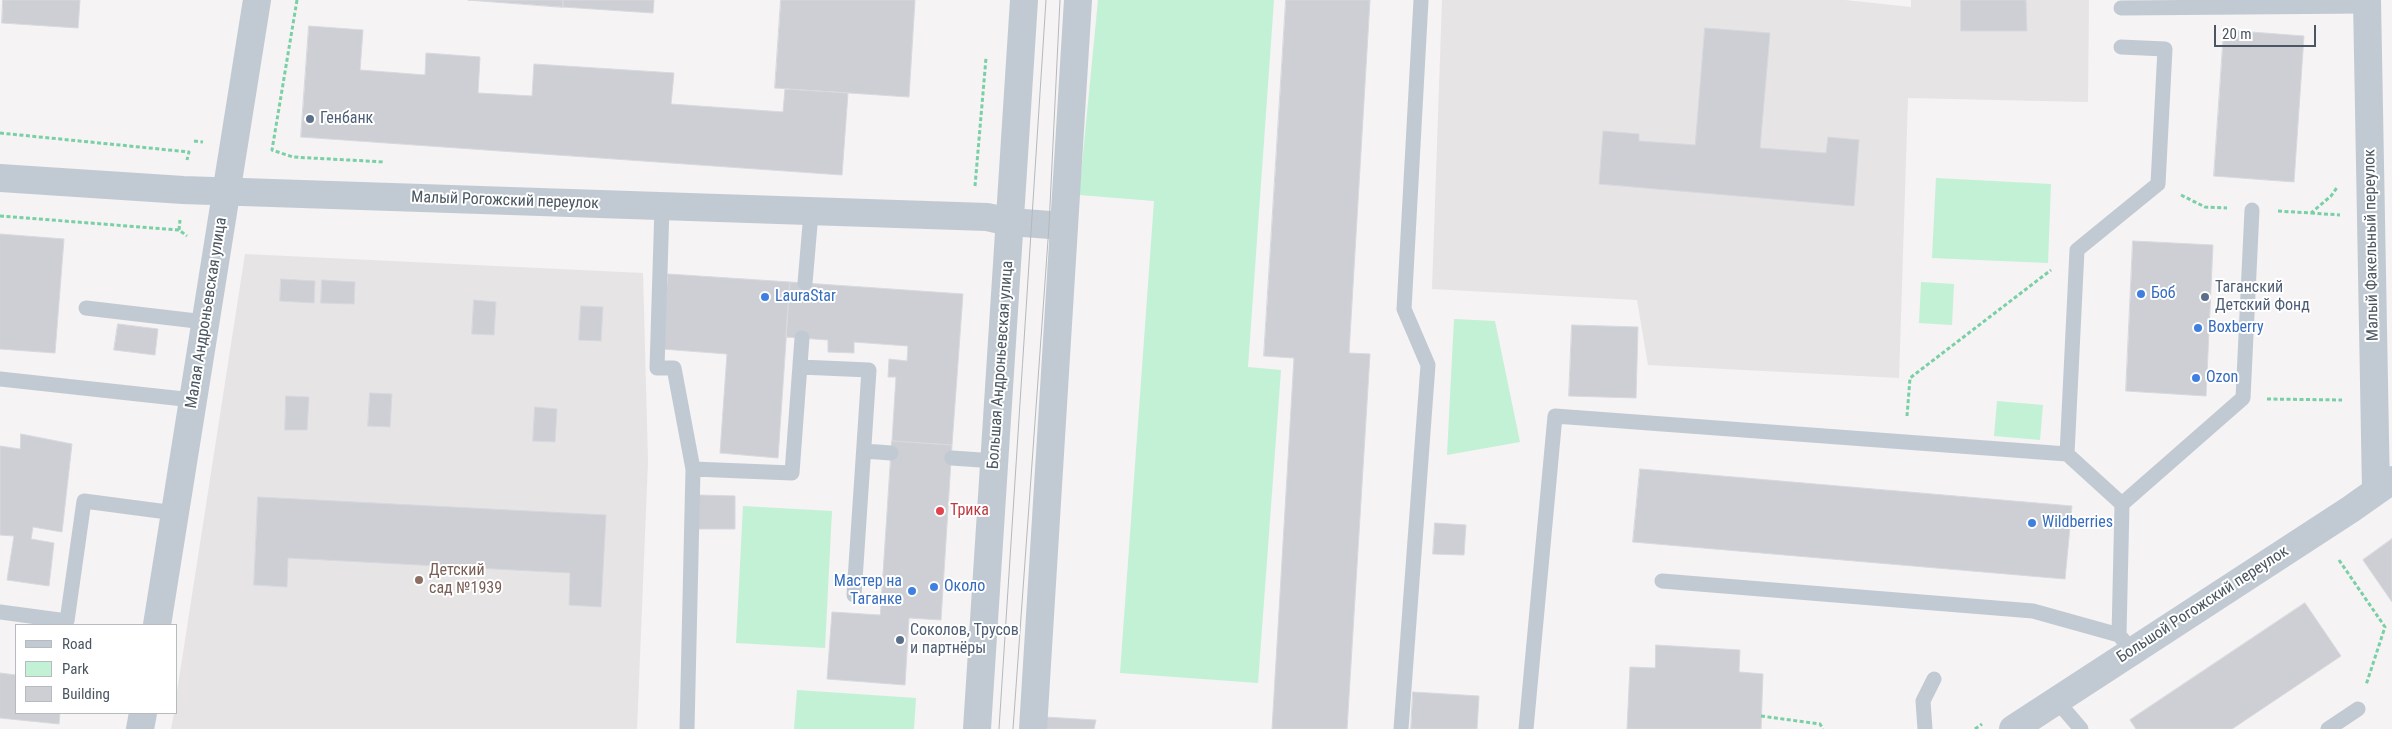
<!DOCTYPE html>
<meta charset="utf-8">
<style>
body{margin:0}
#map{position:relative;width:2392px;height:729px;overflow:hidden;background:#f5f3f3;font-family:"Roboto Condensed",sans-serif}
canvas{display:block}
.legend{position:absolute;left:15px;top:624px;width:162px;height:90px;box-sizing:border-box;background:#fff;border:1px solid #b7bbc0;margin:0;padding:6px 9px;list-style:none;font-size:15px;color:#4a5661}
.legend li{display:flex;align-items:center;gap:10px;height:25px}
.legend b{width:25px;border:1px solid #b7bbc0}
.scale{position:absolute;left:2214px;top:25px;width:102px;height:22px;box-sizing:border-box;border:2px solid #4a5661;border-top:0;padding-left:6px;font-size:15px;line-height:18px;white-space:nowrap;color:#4a5661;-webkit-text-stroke:4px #fff;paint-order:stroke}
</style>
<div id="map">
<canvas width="2392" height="729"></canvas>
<ul class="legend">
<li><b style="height:6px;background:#c1cad2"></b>Road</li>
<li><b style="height:14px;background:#c3f1d5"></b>Park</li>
<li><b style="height:14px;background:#cdcfd5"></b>Building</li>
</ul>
<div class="scale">20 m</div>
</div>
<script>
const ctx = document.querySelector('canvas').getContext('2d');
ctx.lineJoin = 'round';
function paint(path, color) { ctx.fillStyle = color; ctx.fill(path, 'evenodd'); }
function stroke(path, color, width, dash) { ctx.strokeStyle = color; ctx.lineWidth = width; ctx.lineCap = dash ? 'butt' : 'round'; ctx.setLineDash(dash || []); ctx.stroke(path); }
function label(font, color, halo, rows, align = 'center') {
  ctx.font = font + ' "Roboto Condensed",sans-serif'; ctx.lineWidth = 4; ctx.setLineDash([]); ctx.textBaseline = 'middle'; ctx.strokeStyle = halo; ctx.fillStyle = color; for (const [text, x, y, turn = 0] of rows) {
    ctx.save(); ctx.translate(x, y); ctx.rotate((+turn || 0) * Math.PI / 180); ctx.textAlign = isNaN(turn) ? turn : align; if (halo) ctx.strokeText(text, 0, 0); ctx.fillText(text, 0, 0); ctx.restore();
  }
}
const education = new Path2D(`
 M1442 0H1845L1911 7V0H2089L2088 102 1908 98 1899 378 1648 365 1637 300 1432 289Z
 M245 254 643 273 648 462 637 729H171L174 713H176V698Z`);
const green = new Path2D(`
 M1098 0H1274L1248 367 1281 370 1258 683 1120 673 1154 201 1079 195Z
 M1936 178 2051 184 2048 263 1932 258Z
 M1921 282 1954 284 1952 325 1919 323Z
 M1454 319 1495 321 1520 442 1447 455Z
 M1997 401 2043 405 2040 440 1994 436Z
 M743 506 832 511 825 648 736 643Z
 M797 690 916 698 914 729H794Z`);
const building = new Path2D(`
 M3 0H80L78 28 2 23Z
 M468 0H563V7Z
 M563 0H654L653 13 563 7Z
 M781 0H915L909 97 775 88Z
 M1286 0H1370L1349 353 1370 354 1347 729H1272L1294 358 1264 356Z
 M1961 0H2026L2027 31H1961Z
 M309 26 363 30 360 70 425 75 426 53 480 57 478 93 532 96 534 64 674 73 671 104 783 112 785 89 848 93 842 175 301 137Z
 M1705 28 1770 33 1760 148 1826 153 1828 137 1859 140 1854 206 1599 184 1603 131 1639 134V141L1695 145Z
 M2224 30 2304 36 2294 182 2214 176Z
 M0 234 64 239 55 353 0 349Z
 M2133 241 2213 245 2206 396 2126 391Z
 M668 274 790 282 778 458 720 453 727 354 662 349Z
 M281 279 315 281 314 303 280 301Z
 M322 280 355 282 354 304 321 303Z
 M790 282 963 294 952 445 892 441 896 377H888L889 359 907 361 908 346 854 342V353L828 352V340L786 337Z
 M474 300 496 302 494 335 472 334Z
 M581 306 603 307 601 341 579 340Z
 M118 324 158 329 155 355 114 350Z
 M1572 325 1638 327 1636 398 1569 396Z
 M370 393 392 394 390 427 368 426Z
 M286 396 309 397 307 430H285Z
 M535 407 557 409 555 442 533 441Z
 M21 434 72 444 62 532 33 527 31 539 54 543 49 586 7 580 14 536 0 535V446L20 449Z
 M892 441 952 445 941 620 909 618 905 685 827 679 832 612 880 615Z
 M1640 469 2072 506 2065 579 1633 542Z
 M699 495 735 496V529H699Z
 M258 497 606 515 601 607 569 605 570 573 288 558 287 587 254 585Z
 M1435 523 1466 525 1464 555 1433 554Z
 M2392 539V602L2363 560Z
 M2305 603 2341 656 2232 729H2136L2130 720Z
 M1656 645 1740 650 1739 672 1763 674 1761 729H1627L1630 667 1655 668Z
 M0 673 16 675V713H60L59 724 0 718Z
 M1413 692 1479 696 1477 729H1411Z
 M1045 717 1096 720 1094 729H1044Z`);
const path = new Path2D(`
 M297 0 272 150 293 157 385 162
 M0 133 189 152 187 160
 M194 141 203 142
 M975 186 986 58
 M2181 195 2205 207 2227 208
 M2278 211 2311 213 2331 196 2338 186
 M2311 213 2340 215
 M0 216 179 230 187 236
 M179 230 180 220
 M2267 399 2342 400
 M1907 416 1910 378 2051 270
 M2339 560 2385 627 2366 685
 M1761 716 1820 724 1823 729
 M1975 729 1982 724`);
const service = new Path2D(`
 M2121 8 2367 6
 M662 207 657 368H674L693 469 687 729
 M805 283 811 213
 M86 308 205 322
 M800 367 869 370 854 595
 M0 379 193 400
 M864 451 891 453
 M2067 454 2122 504 2119 635
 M952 458 995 461
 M693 469 792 473 802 338
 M2122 504 2243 398 2252 210
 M1662 581 2033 611 2119 635 2132 651
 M0 612 67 621 84 501 175 513
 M2057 701 2081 729
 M1401 729 1428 365 1404 309 1421 0
 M1526 729 1555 416 2067 454 2077 250 2158 184 2165 49 2121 47
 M1925 729 1923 701 1934 679
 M2328 729 2358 709`);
const minor = new Path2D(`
 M2367 0 2376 491
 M0 178 183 190 987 217 1010 222 1064 226
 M157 625 257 0
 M140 729 143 713
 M2013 729 2351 509 2392 480`);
const tertiary = new Path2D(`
 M977 729 1024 0
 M1033 729 1078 0`);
const tram = new Path2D(`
 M999 729 1046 0
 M1013 729 1049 226 1060 0`);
const markers = [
 [310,119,5,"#5c6f8a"],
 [2141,294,5,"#3f7fe0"],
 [765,297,5,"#3f7fe0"],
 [2205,297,5,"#5c6f8a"],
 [2198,328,5,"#3f7fe0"],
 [2196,378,5,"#3f7fe0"],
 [940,511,5,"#e0444e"],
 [2032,523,5,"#3f7fe0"],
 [419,580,5,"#8d6e63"],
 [934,587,5,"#3f7fe0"],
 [912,591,5,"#3f7fe0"],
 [900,640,5,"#5c6f8a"]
];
const serviceNames = [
 ["Генбанк",320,119],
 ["Таганский",2215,288],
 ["Детский Фонд",2215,306],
 ["Соколов, Трусов",910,631],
 ["и партнёры",910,649]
];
const streetNames = [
 ["Малый Рогожский переулок",505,201,2],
 ["Малый Факельный переулок",2372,245,-91],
 ["Малая Андроньевская улица",207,313,-81],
 ["Большая Андроньевская улица",1001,365,-86],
 ["Большой Рогожский переулок",2203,605,-33]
];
const shopNames = [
 ["Боб",2151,294],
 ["LauraStar",775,297],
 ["Boxberry",2208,328],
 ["Ozon",2206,378],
 ["Wildberries",2042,523],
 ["Мастер на",902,582,"right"],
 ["Таганке",902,600,"right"],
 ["Около",944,587]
];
const healthNames = [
 ["Трика",950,511]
];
const educationNames = [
 ["Детский",429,571],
 ["сад №1939",429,589]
];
paint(education, '#e6e4e5');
paint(green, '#c3f1d5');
paint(building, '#cdcfd5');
stroke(building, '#d7d9de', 1);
stroke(path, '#7ad0a6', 3, [4, 2.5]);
stroke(service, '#c1cad2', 15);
stroke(minor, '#c1cad2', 28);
stroke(tertiary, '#c1cad2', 28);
stroke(tram, '#b5b8bd', 1);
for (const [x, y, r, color] of markers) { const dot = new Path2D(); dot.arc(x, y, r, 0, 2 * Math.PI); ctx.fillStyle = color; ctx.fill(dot); stroke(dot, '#fff', 2); }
label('16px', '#4e5e75', '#fff', serviceNames, 'left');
label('16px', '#4a5661', '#fff', streetNames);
label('16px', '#366cbe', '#fff', shopNames, 'left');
label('16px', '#be3a42', '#fff', healthNames, 'left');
label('16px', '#785e54', '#fff', educationNames, 'left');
</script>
